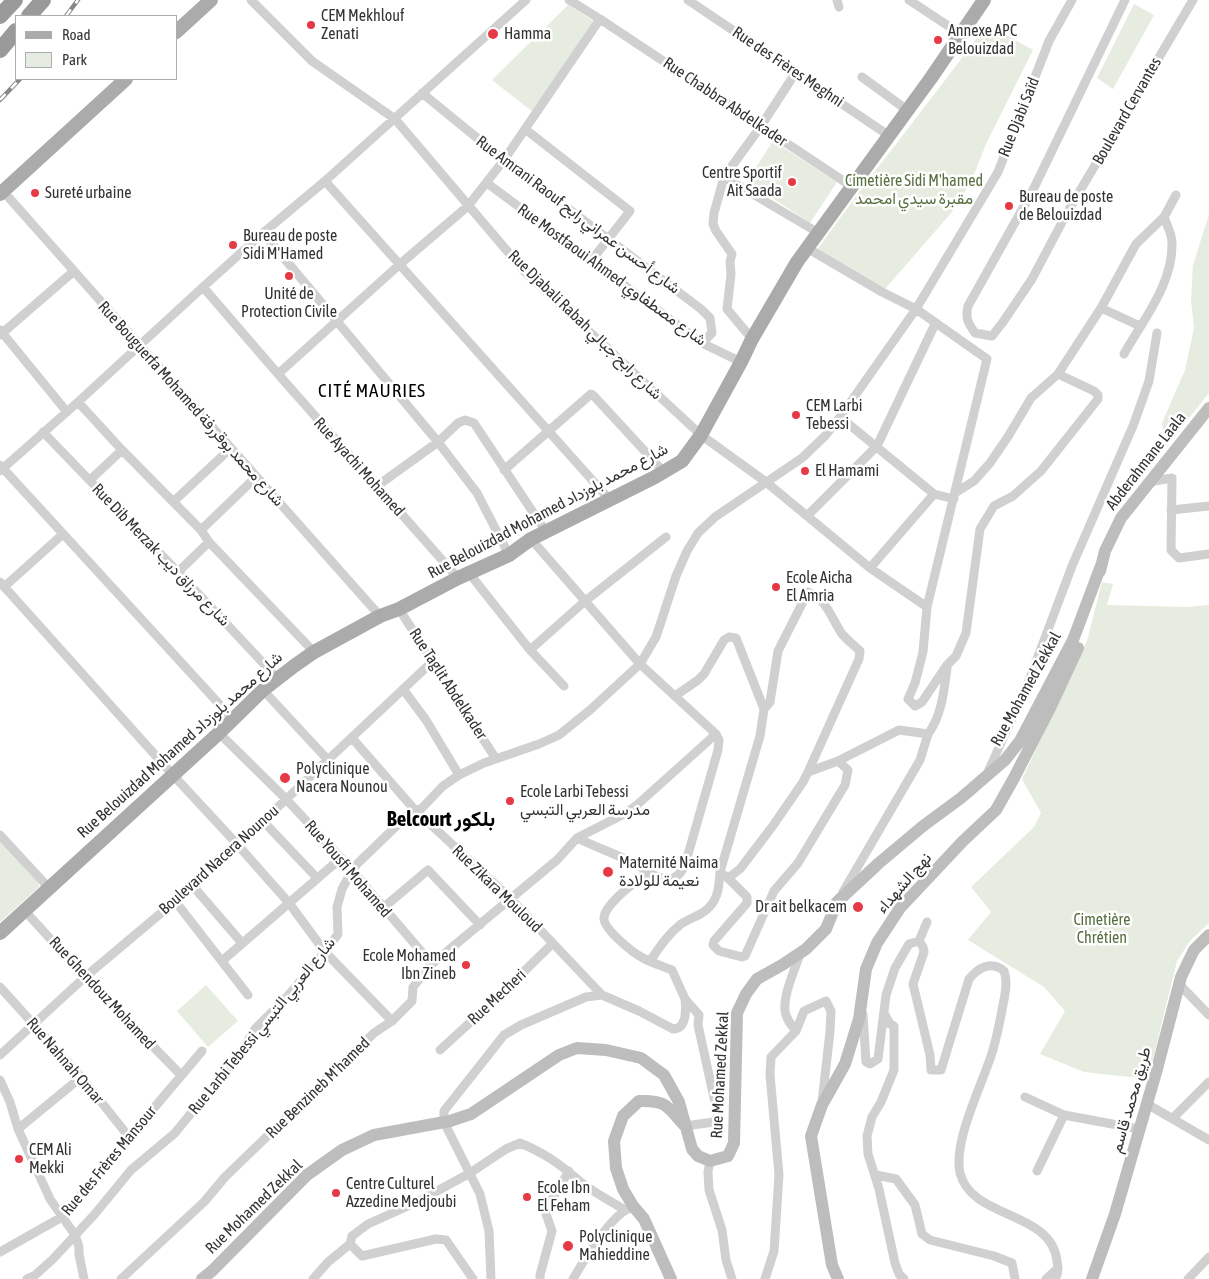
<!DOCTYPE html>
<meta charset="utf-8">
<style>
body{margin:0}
#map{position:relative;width:1209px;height:1279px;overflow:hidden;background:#fff;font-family:"Asap Condensed",sans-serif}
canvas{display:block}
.legend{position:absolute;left:15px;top:15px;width:162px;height:65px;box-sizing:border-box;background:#fff;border:1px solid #adadad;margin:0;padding:6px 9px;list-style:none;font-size:15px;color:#333}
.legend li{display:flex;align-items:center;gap:10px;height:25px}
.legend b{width:25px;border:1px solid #adadad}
</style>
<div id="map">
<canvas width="1209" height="1279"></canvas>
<ul class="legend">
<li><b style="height:6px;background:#ababab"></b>Road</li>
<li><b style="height:14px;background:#e6ecdf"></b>Park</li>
</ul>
</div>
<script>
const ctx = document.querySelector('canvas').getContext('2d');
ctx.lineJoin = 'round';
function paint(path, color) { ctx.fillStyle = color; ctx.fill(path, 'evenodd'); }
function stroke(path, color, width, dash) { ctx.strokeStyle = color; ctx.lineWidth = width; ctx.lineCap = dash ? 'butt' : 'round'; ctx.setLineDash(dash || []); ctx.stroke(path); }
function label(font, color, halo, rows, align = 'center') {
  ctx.font = font + ' "Asap Condensed",Vazirmatn,sans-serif'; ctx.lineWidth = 5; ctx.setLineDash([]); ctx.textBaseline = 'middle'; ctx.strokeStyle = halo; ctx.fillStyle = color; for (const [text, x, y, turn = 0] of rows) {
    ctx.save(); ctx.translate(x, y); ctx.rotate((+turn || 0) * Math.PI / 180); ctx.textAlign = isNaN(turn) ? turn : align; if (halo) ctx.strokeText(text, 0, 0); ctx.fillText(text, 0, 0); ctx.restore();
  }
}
const green = new Path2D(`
 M1134 4 1154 15 1113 89 1097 78Z
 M568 5 593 21 533 112 492 80Z
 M987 24 1033 50 986 144 971 182 952 212 885 289 817 250C871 173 932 100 987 24Z
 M773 141 837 182 810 223 747 181Z
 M1209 214V393L1165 448 1162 423 1185 370 1194 328 1191 300 1193 265Z
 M1102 582 1113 584 1107 605 1187 607 1209 605V923L1190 941 1177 961 1148 1079 1084 1072 1040 1054 1065 1011 1044 987 968 940 991 912 971 887 1034 827 1041 813 1022 779 1087 641Z
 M0 841 38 883 39 887 0 922Z
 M206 985 238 1021 208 1047 177 1011Z`);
const street = new Path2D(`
 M251 0 312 61 395 119 525 272 701 435 766 482 870 568 927 607
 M569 0 600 19 851 186
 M688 0 888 135
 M837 0 839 7
 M909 0 962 35
 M1125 0 1032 192 968 306C965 318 968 323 975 333L992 336 1003 322 1032 279 1068 211 1193 0
 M862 77 907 110
 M422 93 504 160 701 309 710 318 712 333 702 343
 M525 129 630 211 591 261
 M724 177 817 232
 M325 181 610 500
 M487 183 702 343 741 362
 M3 191 380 616
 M263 233 438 442 477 493 509 555
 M807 248 882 292 916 309 987 359 927 607 923 652 915 683 908 699 915 706 922 702 947 665 956 656 966 633 980 529 994 506 1013 496 1041 471 1098 399V395L1094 391 1058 374 1031 398 1009 435 990 463 974 481 955 493
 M203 287 278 374 458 578
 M1101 308 1140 326
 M0 330 67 412
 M0 335 74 271
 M752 339 727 309 731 274 730 262 732 254 716 231 713 224 714 213 724 177 761 126 796 72
 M1124 354C1143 320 1173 284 1172 243 1172 234 1167 225 1164 217
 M278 374 399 265 468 206 504 160 600 19
 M1058 374 1101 308 1136 244 1164 217 1176 195
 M78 402 122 450 201 530 209 542 314 652
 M840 417 934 494 954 499
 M43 432 178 572 278 679
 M0 465 233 719
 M504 470 591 394 593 395 664 472
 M0 471 78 402 203 287 263 233 325 181 526 0
 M90 480 122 450
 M1149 482 1172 478 1171 550 1179 558 1209 554
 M377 486 438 442 458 423 465 420 474 423 546 532
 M174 501 231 448
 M1171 510 1209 506
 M807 516 877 446 935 324
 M201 530 256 477
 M531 539 640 664 716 734 719 740 718 750 685 865C682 872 678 878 669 879 655 879 645 869 634 863 615 854 596 847 577 838
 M870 568 934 494
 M178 572 209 542
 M469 573 530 650 564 686
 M0 582 173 775 236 843 289 903 325 952 392 1021
 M4 587 63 534
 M399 609 496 759
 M530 650 584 602 666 537
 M403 689 426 720 459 775
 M263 690 328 760
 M764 709 770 702 778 651 808 592C826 597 832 620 842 634 847 640 854 645 860 651L859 659 808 772
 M219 733 286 799 341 858 432 964
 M928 734C942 715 944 691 947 668
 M352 738 414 809 510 898 602 995
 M987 774 1028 683 1072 566 1133 426 1149 381 1157 333
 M263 821 317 878
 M0 835 49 888
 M647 872C636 882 606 903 604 917 602 928 633 953 643 958 652 963 662 966 672 970L685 999 699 1015 698 1025 718 1116 714 1122 685 1126
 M720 872 728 878 740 869 772 827 803 782 808 772 838 761 899 730 928 734 920 760 843 892
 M728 878 747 897V903L714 941 713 945 719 951 742 957 745 956 774 891 798 863 845 785 848 770 838 761
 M192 885 242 943
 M175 901 248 995
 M383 908 428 870 480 925
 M24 910 85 977 181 1075
 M919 941 927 922
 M222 961 341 858
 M650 961C659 948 668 934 681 924 687 920 695 917 702 913 718 903 719 889 720 872L760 736 764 709 736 638 729 637 724 640 704 674 698 680 675 696
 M1179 984 1209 1015
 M0 987 83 1079 129 1137
 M863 1014 866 1062 870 1064 878 1059 886 995 895 968 909 944 919 941 923 947 924 952 913 984 930 1055 931 1070H941L969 979C978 968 991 960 1004 971 1008 982 1005 994 1003 1005 1000 1021 997 1037 992 1053 982 1085 953 1141 960 1173 972 1220 1051 1210 1057 1261 1058 1267 1059 1273 1055 1279
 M885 1015 890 1024 894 1026V1070L881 1102 872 1117 867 1136 868 1154 879 1189 895 1263 899 1274 904 1279
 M796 1031C791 1025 786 1019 785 1011 783 995 795 969 800 954
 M440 1050 500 995 552 944
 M0 1055 85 977 167 908 236 843 263 821 433 661
 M0 1080 10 1102 18 1129 50 1199 75 1235 79 1247V1254L84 1279
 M1025 1097 1064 1115 1139 1129
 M1147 1104 1209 1140
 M1173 1118 1209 1082
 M18 1129 74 1083 83 1079
 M710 1161 708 1172 709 1190 722 1230 726 1260 732 1279
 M1037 1171 1064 1115
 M876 1175 896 1179 915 1205 922 1234 930 1240 994 1256 1012 1263 1015 1279
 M0 1252 62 1217 202 1051
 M27 1279 34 1276 52 1260 94 1215 131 1170 175 1133 242 1050 255 1029 287 997 325 952 338 934 337 907 342 889 352 871 357 864 414 809 420 810 443 786 459 775 484 763 539 744 559 735 590 710 640 664 656 637 676 576 687 551 698 533 715 517 802 458 825 436 840 417 916 309 998 172 1049 41 1072 0
 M121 1279 204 1202 225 1177 374 1033 392 1021 412 1001 413 987 432 964 557 860 577 838 626 813 638 804 716 734
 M313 1279 328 1262 350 1244
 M473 1279 446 1240 436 1239 362 1256 350 1244 352 1236 368 1224 419 1201 470 1173 506 1149 520 1143C544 1153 557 1162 576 1178 590 1191 609 1200 625 1210
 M491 1279 489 1231 480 1194 444 1122V1111L504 1035 521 1025 586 997 602 995 639 1011 673 1029C687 1029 686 1009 685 999
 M540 1279V1275L552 1231 545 1211 569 1171
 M573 1279C584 1260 609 1218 628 1209
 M765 1279 774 1251 779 1175 770 1075 771 1057 796 1031 804 1011 826 1001 831 1011 830 1032 822 1102
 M1046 1279 1058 1268
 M1188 1279 1209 1257`);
const secondary = new Path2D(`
 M1100 571 1105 551 1121 518 1209 408
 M202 1279 212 1271 307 1175 342 1150 374 1135 450 1121 471 1114 559 1055 577 1048 606 1050 641 1058 664 1075 679 1102 692 1149 698 1156 710 1161 728 1156 734 1143 737 1013 746 994 757 979 782 965 806 949 826 929 837 902 879 863 923 826 961 798 1005 760 1020 741 1073 640 1102 563
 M671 1279 644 1219 633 1206 623 1189 616 1168 614 1141 623 1116 639 1101C666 1100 667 1106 684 1125
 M838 1279 832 1265 811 1136 822 1105 845 1064 859 1019 866 969 877 943 900 908 963 841 996 810 1014 778 1050 708 1078 648
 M1092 1279 1115 1214 1157 1069 1181 977 1194 950 1209 935`);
const primary = new Path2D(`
 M176 32 211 0
 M0 194 126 79
 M0 933 219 733 263 690 294 666 314 652 380 616 399 609 458 578 509 555 531 539 655 477 682 461 701 435 741 362 752 339 797 262 931 78 984 0`);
const highway = new Path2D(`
 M0 16 15 0
 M29 16 43 0
 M0 50 16 31`);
const rail = new Path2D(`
 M66 16 78 0
 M0 100 20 79`);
const markers = [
 [311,25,5,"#e63946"],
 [493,34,6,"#e63946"],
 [938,40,5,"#e63946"],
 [792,182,5,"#e63946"],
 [35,193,5,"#e63946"],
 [1009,206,5,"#e63946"],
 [233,245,5,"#e63946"],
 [289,276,5,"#e63946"],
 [796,415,5,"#e63946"],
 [805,471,5,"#e63946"],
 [776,587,5,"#e63946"],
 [285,778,6,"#e63946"],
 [510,801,5,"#e63946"],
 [608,872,6,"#e63946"],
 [858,907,6,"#e63946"],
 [466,965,5,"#e63946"],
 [19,1159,5,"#e63946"],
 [336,1193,5,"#e63946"],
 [527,1197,5,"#e63946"],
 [568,1246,6,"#e63946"]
];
const poiNames = [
 ["CEM Mekhlouf",321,16],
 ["Zenati",321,34],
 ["Annexe APC",948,31],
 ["Belouizdad",948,49],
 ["Hamma",504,34],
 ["Centre Sportif",782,173,"right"],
 ["Ait Saada",782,191,"right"],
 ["Sureté urbaine",45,193],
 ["Bureau de poste",1019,197],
 ["de Belouizdad",1019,215],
 ["Bureau de poste",243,236],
 ["Sidi M'Hamed",243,254],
 ["Unité de",289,294,"center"],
 ["Protection Civile",289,312,"center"],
 ["CEM Larbi",806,406],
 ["Tebessi",806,424],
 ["El Hamami",815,471],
 ["Ecole Aicha",786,578],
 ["El Amria",786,596],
 ["Polyclinique",296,769],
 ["Nacera Nounou",296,787],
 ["Ecole Larbi Tebessi",520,792],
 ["مدرسة العربي التبسي",520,810],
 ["Maternité Naima",619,863],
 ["نعيمة للولادة",619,881],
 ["Dr ait belkacem",847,907,"right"],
 ["Ecole Mohamed",456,956,"right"],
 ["Ibn Zineb",456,974,"right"],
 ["CEM Ali",29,1150],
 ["Mekki",29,1168],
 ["Centre Culturel",346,1184],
 ["Azzedine Medjoubi",346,1202],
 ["Ecole Ibn",537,1188],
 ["El Feham",537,1206],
 ["Polyclinique",579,1237],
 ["Mahieddine",579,1255]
];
const streetNames = [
 ["Rue des Frères Meghni",788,67,34],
 ["Rue Chabbra Abdelkader",725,102,34],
 ["Boulevard Cervantes",1127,111,-60],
 ["Rue Djabi Saïd",1019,117,-68],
 ["Rue Amrani Raouf شارع أحسن عمراني رابح",578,215,37],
 ["Rue Mostfaoui Ahmed شارع مصطفاوي",612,275,36],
 ["Rue Djabali Rabah شارع رابح جبالي",585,325,44],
 ["Rue Bouguerfa Mohamed شارع محمد بوقررفة",191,404,48],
 ["Abderahmane Laala",1146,461,-52],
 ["Rue Ayachi Mohamed",359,467,48],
 ["Rue Belouizdad Mohamed شارع محمد بلوزداد",548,511,-28],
 ["Rue Dib Merzak شارع مرزاق ديب",161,555,46],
 ["Rue Taglit Abdelkader",448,684,57],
 ["Rue Mohamed Zekkal",1026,689,-61],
 ["Rue Belouizdad Mohamed شارع محمد بلوزداد",180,745,-42],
 ["Boulevard Nacera Nounou",219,860,-42],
 ["Rue Yousfi Mohamed",348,869,49],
 ["نهج الشهداء",904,883,-49],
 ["Rue Zikara Mouloud",497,889,44],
 ["Rue Ghendouz Mohamed",102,993,47],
 ["Rue Mecheri",497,997,-43],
 ["Rue Larbi Tebessi شارع العربي التبسي",262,1026,-51],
 ["Rue Nahnah Omar",65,1061,49],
 ["Rue Mohamed Zekkal",720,1075,-87],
 ["Rue Benzineb M'hamed",318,1088,-44],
 ["طريق محمد قاسم",1131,1100,-74],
 ["Rue des Frères Mansour",109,1161,-50],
 ["Rue Mohamed Zekkal",254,1207,-44]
];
const parkNames = [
 ["Cimetière Sidi M'hamed",914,181],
 ["مقبرة سيدي امحمد",914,199],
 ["Cimetière",1102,920],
 ["Chrétien",1102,938]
];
const quarterNames = [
 ["CITÉ MAURIES",372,391]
];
const districtNames = [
 ["Belcourt بلكور",441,819]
];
paint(green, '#e6ecdf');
stroke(street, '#d0d0d0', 9);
stroke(secondary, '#bdbdbd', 12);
stroke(primary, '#ababab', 14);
stroke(highway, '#9a9a9a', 16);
stroke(rail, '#888', 4.5);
stroke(rail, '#fff', 2.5, [8]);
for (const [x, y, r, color] of markers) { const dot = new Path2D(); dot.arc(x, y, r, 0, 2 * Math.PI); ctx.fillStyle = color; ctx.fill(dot); stroke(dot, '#fff', 2); }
label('16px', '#333', '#fff', poiNames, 'left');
label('16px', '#333', '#fff', streetNames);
label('16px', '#56703f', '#fff', parkNames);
ctx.letterSpacing = '1px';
label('19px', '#000', '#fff', quarterNames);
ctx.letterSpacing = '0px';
label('bold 21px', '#000', '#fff', districtNames);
</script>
